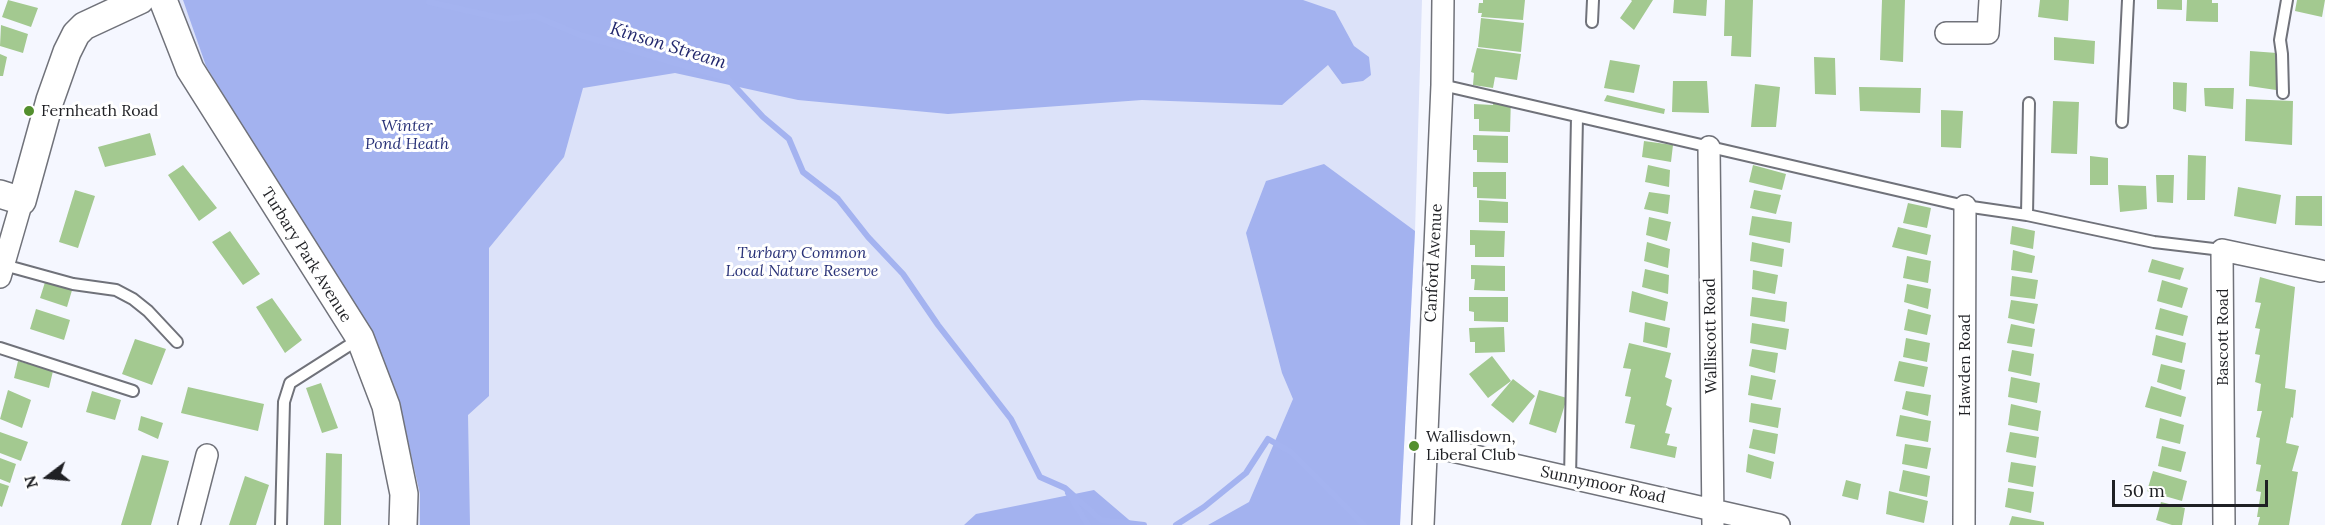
<!DOCTYPE html>
<style>
body{margin:0}
#map{position:relative;width:2325px;height:525px;overflow:hidden;background:#f5f7ff;font-family:Lora,serif}
canvas{display:block}
.north{position:absolute;left:18px;top:447px;width:60px;height:60px;-webkit-text-stroke:4px #fff;paint-order:stroke;rotate:254deg;font-size:16px;font-weight:700;line-height:24px;text-align:center;color:#1f2024}
.north::after{content:'';display:block;margin:auto;width:21px;height:27px;background:#1f2024;clip-path:polygon(50% 0,100% 100%,50% 72%,0 100%)}
.scale{position:absolute;left:2112px;top:480px;width:156px;height:27px;box-sizing:border-box;border:3px solid #1f2024;border-top:0;padding-left:8px;font-size:18px;line-height:21px;white-space:nowrap;color:#1f2024;-webkit-text-stroke:4px #fff;paint-order:stroke}
</style>
<div id="map">
<canvas width="2325" height="525"></canvas>
<div class="north">N</div>
<div class="scale">50 m</div>
</div>
<script>
const ctx = document.querySelector('canvas').getContext('2d');
ctx.lineJoin = 'round';
function paint(path, color) { ctx.fillStyle = color; ctx.fill(path, 'evenodd'); }
function stroke(path, color, width, dash) { ctx.strokeStyle = color; ctx.lineWidth = width; ctx.lineCap = dash ? 'butt' : 'round'; ctx.setLineDash(dash || []); ctx.stroke(path); }
function label(font, color, halo, rows, align = 'center') {
  ctx.font = font + ' Lora,serif'; ctx.lineWidth = 6; ctx.setLineDash([]); ctx.textBaseline = 'middle'; ctx.strokeStyle = halo; ctx.fillStyle = color; for (const [text, x, y, turn = 0] of rows) {
    ctx.save(); ctx.translate(x, y); ctx.rotate((+turn || 0) * Math.PI / 180); ctx.textAlign = isNaN(turn) ? turn : align; if (halo) ctx.strokeText(text, 0, 0); ctx.fillText(text, 0, 0); ctx.restore();
  }
}
const green = new Path2D(`
 M163 0H1422L1415 231 1400 525H403L386 406Z`);
const forest = new Path2D(`
 M183 0H1303L1335 11 1354 46 1369 57 1371 75 1363 81 1342 84 1328 65 1282 105 1142 100 948 114 798 100 675 73 583 88 564 157 489 248V396L468 415 470 525H420V494L398 397 366 324 256 149 206 66Z
 M1324 164 1415 231 1400 525H1208L1249 502 1293 399 1282 373 1246 233 1266 181Z
 M1094 490 1135 525H964L976 514Z`);
const stream = new Path2D(`
 M429 2 505 19 535 16 580 35 727 78 763 117 789 139 803 172 838 199 868 237 903 274 938 325 1011 419 1040 477 1065 488 1101 520 1144 525
 M1068 493 1088 525
 M1176 525 1204 507 1246 473 1268 439 1291 452 1364 525`);
const building = new Path2D(`
 M8 0 38 8 31 27 2 17Z
 M1483 0H1525L1523 20 1481 17 1482 13H1478L1479 3H1483Z
 M1631 0H1653L1634 30 1620 18 1632 1Z
 M1674 0H1707L1706 16 1673 13Z
 M1725 0H1753L1751 57 1731 56 1732 36H1724Z
 M1882 0H1905L1903 62 1880 60Z
 M2040 0H2069L2068 21 2038 17Z
 M2157 0H2182V10L2157 9Z
 M2187 0H2212V3H2218V22L2186 21Z
 M2297 0H2325L2322 17 2295 11Z
 M1481 18 1524 23 1521 52 1478 47Z
 M1 25 28 34 23 53 0 46Z
 M2054 37 2095 41 2094 64 2054 60Z
 M1477 48 1521 54 1517 80 1495 77 1493 88 1473 85 1474 73 1471 72Z
 M2250 51 2277 53 2276 90 2249 86Z
 M0 54 7 57 3 76H0Z
 M1814 57 1835 58 1836 95 1815 94Z
 M1610 60 1640 65 1634 93 1604 88Z
 M1673 81H1707L1709 113 1672 112Z
 M2173 82 2187 83 2186 112 2173 109Z
 M1755 84 1780 87 1776 127H1751Z
 M1859 87 1921 88 1920 113 1860 111Z
 M2204 88H2234L2233 109 2205 106Z
 M1607 95 1665 109 1664 114 1604 101Z
 M1494 96 1511 97 1510 132 1479 131V119H1474V104L1493 105Z
 M2246 99 2293 101 2292 145 2245 141Z
 M2053 101 2079 102 2077 154 2051 153Z
 M1941 110 1963 111 1961 148 1941 147Z
 M150 133 156 155 105 167 98 147Z
 M1473 135 1508 136V163L1477 162V150H1473Z
 M1644 141 1673 145 1671 162 1642 157Z
 M2188 155 2206 156 2205 200H2187Z
 M2090 156 2108 158V185H2090Z
 M183 165 217 208 199 221 168 175Z
 M1648 165 1670 170 1669 187 1645 182Z
 M1753 165 1786 174 1782 190 1749 182Z
 M1473 172H1506V199L1477 198V187H1473Z
 M2156 175H2174L2173 203 2157 202Z
 M2118 185 2146 186 2147 209 2120 212Z
 M2238 187 2281 195 2276 224 2234 216Z
 M75 190 95 196 78 248 59 242Z
 M1754 190 1781 195 1776 214 1750 208Z
 M1649 192 1670 195 1668 214 1644 209Z
 M2296 196H2322V226L2295 225Z
 M1479 200 1508 202V223L1479 222Z
 M1908 203 1931 208 1927 228 1903 223Z
 M1752 216 1792 222 1790 243 1749 235Z
 M1649 217 1671 222 1667 241 1646 235Z
 M2012 226 2035 231 2033 249 2010 244Z
 M1898 227 1931 235 1927 255 1892 247Z
 M1470 230 1505 231 1504 257H1475V245H1470Z
 M230 231 260 274 243 285 212 242Z
 M1647 242 1670 249 1668 268 1644 261Z
 M1752 242 1784 249 1782 267 1750 261Z
 M2013 250 2035 256 2032 273 2011 270Z
 M1907 256 1931 261 1928 283 1903 278Z
 M2152 259 2184 268 2180 280 2148 272Z
 M1471 265 1505 266V291L1474 290 1475 279H1471Z
 M1645 269 1669 275 1668 294 1642 287Z
 M1753 270 1778 275 1775 294 1752 289Z
 M2012 276 2038 280 2035 299 2010 296Z
 M2260 277 2295 287 2285 388 2296 390 2293 418 2291 417 2286 443 2299 446 2292 471 2298 472 2289 525H2258L2260 517H2257L2261 492 2256 491 2261 465 2256 464 2260 438 2256 437 2262 411H2257L2261 384 2255 382 2260 355 2255 354 2260 329 2255 328 2261 303 2255 302Z
 M46 279 73 287 67 307 40 298Z
 M2162 280 2188 288 2182 308 2157 301Z
 M1907 284 1931 289 1928 309 1904 302Z
 M1632 291 1668 302 1665 321 1629 312Z
 M1469 297H1508V322L1474 321V312L1469 311Z
 M1752 297 1787 302 1785 322 1750 316Z
 M272 298 302 340 285 353 256 307Z
 M2011 300 2038 304 2034 324 2008 318Z
 M2160 308 2188 316 2183 336 2155 329Z
 M36 309 70 320 64 340 30 329Z
 M1908 309 1931 315 1927 335 1904 330Z
 M1645 322 1670 328 1667 348 1643 342Z
 M1752 323 1789 329 1786 350 1750 343Z
 M2011 324 2035 329 2032 347 2007 343Z
 M1504 327 1505 352 1475 353V342H1470L1469 328Z
 M2156 335 2186 343 2182 363 2152 355Z
 M1906 338 1930 343 1927 362 1903 357Z
 M135 339 166 349 152 385 122 374Z
 M1629 343 1671 353 1665 377 1672 380 1666 405 1672 408 1665 433 1670 434 1667 445 1677 447 1675 458 1630 448 1635 425 1625 423 1631 397 1625 396 1631 369 1623 368Z
 M1752 349 1778 353 1775 373 1749 366Z
 M2012 350 2034 354 2031 376 2008 371Z
 M1492 356 1511 381 1488 398 1469 374Z
 M18 361 53 371 49 388 14 378Z
 M1899 361 1928 367 1924 387 1894 381Z
 M2161 364 2185 370 2181 390 2157 382Z
 M1751 375 1776 380 1772 400 1748 395Z
 M2011 377 2040 383 2037 403 2008 397Z
 M1513 379 1535 396 1513 423 1491 405Z
 M321 383 338 428 322 433 306 388Z
 M2151 386 2186 397 2181 417 2145 407Z
 M188 387 264 404 258 431 181 413Z
 M8 390 31 400 22 428 0 419Z
 M1539 390 1567 398 1556 433 1529 424Z
 M92 391 121 400 115 420 86 412Z
 M1906 391 1931 395 1928 416 1902 409Z
 M1751 403 1781 408 1778 428 1749 422Z
 M2011 404 2041 411 2038 431 2008 425Z
 M1900 415 1931 421 1928 442 1896 436Z
 M141 416 163 423 158 439 138 430Z
 M2160 418 2184 425 2180 444 2156 438Z
 M1753 429 1778 434 1775 454 1749 448Z
 M0 432 28 442 21 461 0 453Z
 M2010 432 2039 437 2036 458 2006 452Z
 M1905 444 1931 448 1927 469 1902 464Z
 M2162 446 2186 452 2181 472 2158 466Z
 M326 453 342 454 341 525H324Z
 M1748 454 1774 462 1771 479 1746 472Z
 M142 455 169 461 151 525H121Z
 M0 458 16 464 10 483 0 479Z
 M2011 462 2036 466 2033 487 2008 482Z
 M1903 470 1930 476 1927 497 1899 491Z
 M2153 471 2187 481 2182 501 2147 491Z
 M245 476 269 485 256 525H229Z
 M1846 480 1861 484 1858 500 1842 496Z
 M0 483 9 486 2 507 0 506Z
 M2008 488 2034 492 2031 513 2005 507Z
 M1889 491 1928 501 1924 523 1886 514Z
 M2161 502 2185 508 2182 525H2172L2156 520Z
 M2012 516 2044 522V525H2009Z`);
const service = new Path2D(`
 M1592 22 1593 0
 M1442 85 1965 206 2027 215 2154 242 2222 250
 M2283 93 2282 54 2280 40 2287 0
 M2122 122 2128 0
 M2027 215 2029 103
 M4 265 73 284 116 290 133 299 148 311 177 342
 M0 348 133 391
 M1570 478 1577 117
 M281 525 284 402 290 383 359 339`);
const minor = new Path2D(`
 M1946 33H1988L1990 0
 M1709 147 1713 525
 M0 277 22 201
 M1426 445 1779 525
 M189 525 207 455
 M1423 525 1442 85 1443 0
 M1964 525 1965 206
 M2224 525 2222 250 2321 271`);
const tertiary = new Path2D(`
 M163 0 190 69 360 338 386 406 404 494 403 525
 M0 194 22 201 50 100 67 52 76 34 84 26 140 0`);
const markers = [
 [29,111,6,"#538f2e"],
 [1414,446,6,"#538f2e"]
];
const poiNames = [
 ["Fernheath Road",41,111],
 ["Wallisdown,",1426,437],
 ["Liberal Club",1426,455]
];
const parkNames = [
 ["Winter",407,126],
 ["Pond Heath",407,144],
 ["Turbary Common",802,253],
 ["Local Nature Reserve",802,271]
];
const streetNames = [
 ["Turbary Park Avenue",306,255,58],
 ["Canford Avenue",1434,263,-87],
 ["Walliscott Road",1711,336,-91],
 ["Bascott Road",2223,337,-90],
 ["Hawden Road",1965,365,-90],
 ["Sunnymoor Road",1603,485,12]
];
const waterNames = [
 ["Kinson Stream",668,46,17]
];
paint(green, '#dce2f9');
paint(forest, '#a3b2ef');
stroke(stream, '#a4b3f0', 6);
paint(building, '#a3c990');
stroke(service, '#70727a', 14);
stroke(minor, '#70727a', 24);
stroke(tertiary, '#70727a', 30);
stroke(service, '#fff', 10);
stroke(minor, '#fff', 21);
stroke(tertiary, '#fff', 27);
for (const [x, y, r, color] of markers) { const dot = new Path2D(); dot.arc(x, y, r, 0, 2 * Math.PI); ctx.fillStyle = color; ctx.fill(dot); stroke(dot, '#fff', 2); }
label('16px', '#1f2024', '#fff', poiNames, 'left');
label('italic 16px', '#293278', '#fff', parkNames);
label('16px', '#1f2024', '#fff', streetNames);
label('italic 18px', '#22286d', '#fff', waterNames);
</script>
